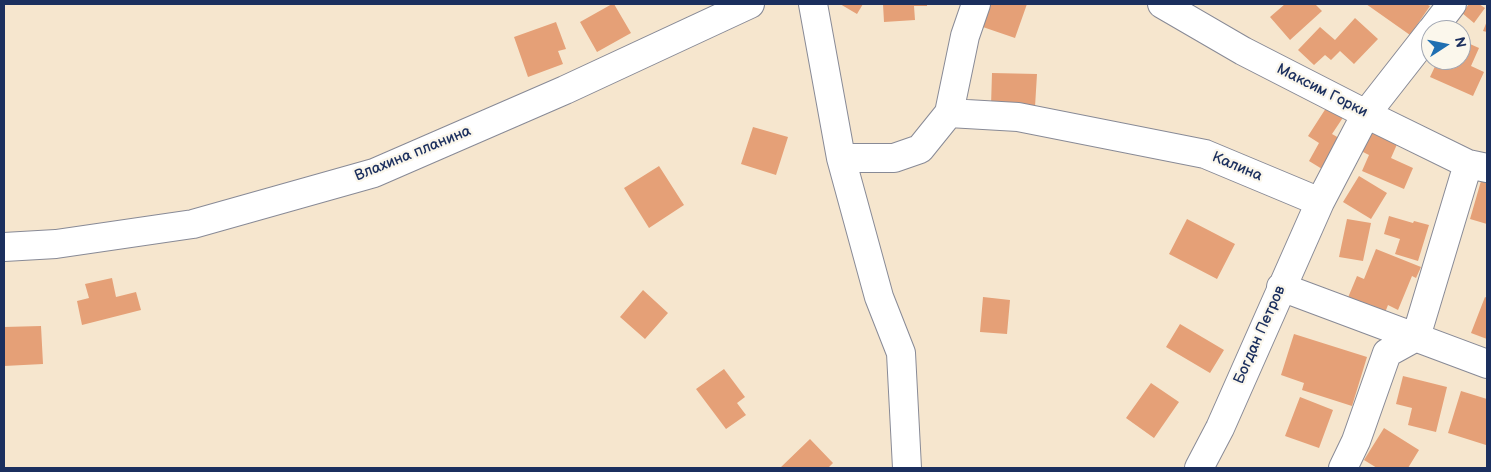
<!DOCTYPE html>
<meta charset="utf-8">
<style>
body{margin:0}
#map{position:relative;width:1491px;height:472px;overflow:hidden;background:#f6e6ce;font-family:"Balsamiq Sans",sans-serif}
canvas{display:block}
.frame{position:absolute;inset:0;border:5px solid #1b2f5e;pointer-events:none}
.north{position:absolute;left:1421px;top:20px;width:50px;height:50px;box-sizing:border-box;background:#fbf7ec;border:1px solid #a1a7b3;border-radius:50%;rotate:79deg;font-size:14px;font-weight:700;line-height:20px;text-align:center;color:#1b2f5e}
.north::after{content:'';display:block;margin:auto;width:18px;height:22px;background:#1f6fb2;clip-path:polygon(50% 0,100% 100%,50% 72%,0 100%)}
</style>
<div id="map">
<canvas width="1491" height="472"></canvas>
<div class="frame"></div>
<div class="north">N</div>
</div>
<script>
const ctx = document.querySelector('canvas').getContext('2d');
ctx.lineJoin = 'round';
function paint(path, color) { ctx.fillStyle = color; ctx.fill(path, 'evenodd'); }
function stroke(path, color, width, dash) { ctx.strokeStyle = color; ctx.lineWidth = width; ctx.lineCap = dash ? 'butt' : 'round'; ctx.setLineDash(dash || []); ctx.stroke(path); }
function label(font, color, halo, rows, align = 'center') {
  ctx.font = font + ' "Balsamiq Sans",sans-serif'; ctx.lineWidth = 4.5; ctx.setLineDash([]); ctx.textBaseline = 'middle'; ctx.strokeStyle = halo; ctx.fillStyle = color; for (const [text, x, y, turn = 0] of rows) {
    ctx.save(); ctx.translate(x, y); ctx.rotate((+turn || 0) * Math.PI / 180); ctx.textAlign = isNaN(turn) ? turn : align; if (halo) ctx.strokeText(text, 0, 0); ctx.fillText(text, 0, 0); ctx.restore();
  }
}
const building = new Path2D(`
 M612 4H614L631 33 597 52 580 22Z
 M840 4H863L857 14Z
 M883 4H927V6H914L915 20 884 22Z
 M985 4H1027L1015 38 977 25Z
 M1285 4H1315L1322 11 1290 40 1270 17Z
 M1366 4H1426L1430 6 1410 35Z
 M1469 4H1479L1485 8 1474 23 1462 13Z
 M1355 18 1378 39 1354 64 1340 51 1331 60 1325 55 1314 65 1298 50 1320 27 1335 40Z
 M1487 21V32L1483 31Z
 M556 22 566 49 558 51 563 64 528 77 514 37Z
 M1461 40 1479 48 1471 66 1484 72 1473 96 1430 77 1438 60H1461Z
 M992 73 1037 74 1035 107 991 106Z
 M1328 105 1344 116 1332 134 1346 142 1327 172 1309 161 1319 143 1308 136Z
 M753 127 788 137 776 175 741 164Z
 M1368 129 1398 142 1391 158 1413 168 1404 189 1362 171 1369 155 1359 150Z
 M659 166 684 205 649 228 624 188Z
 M1359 176 1387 193 1371 219 1343 202Z
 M1481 181 1487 182V224L1470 219Z
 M1389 216 1413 223 1414 221 1429 225 1418 261 1395 254 1400 239 1384 234Z
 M1187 219 1235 244 1217 279 1169 254Z
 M1347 219 1371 223 1363 261 1339 257Z
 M1376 249 1421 267 1416 278 1412 276 1398 310 1388 305 1384 315 1347 300 1357 276 1364 279Z
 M112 278 116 297 136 292 141 310 82 325 77 301 89 298 85 284Z
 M643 290 668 313 645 339 620 317Z
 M983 297 1010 300 1007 334 980 332Z
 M1485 297 1487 298V339L1471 333Z
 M1180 324 1224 350 1210 373 1166 347Z
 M41 326 43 364 4 366V327Z
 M1294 334 1367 357 1352 406 1302 390 1304 383 1281 375Z
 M724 369 745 397 737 403 746 415 726 429 696 389Z
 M1403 376 1447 387 1436 432 1408 425 1412 408 1396 404Z
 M1151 383 1179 402 1154 438 1126 418Z
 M1461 391 1487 399V440L1486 445 1448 433Z
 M1300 397 1333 410 1319 448 1285 436Z
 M1384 428 1419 450 1408 468H1377L1364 460Z
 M810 439 833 463 828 468H780Z`);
const minor = new Path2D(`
 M813 4 841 158 879 297 901 353 907 468
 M1162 4 1243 51 1366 114 1468 164 1487 168
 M1432 30 1452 4
 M949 113 1018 117 1205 154 1320 202 1366 114 1431 31
 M841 158H894L920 149 949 113 965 36 976 4
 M4 247 56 244 193 224 374 173 565 90 750 4
 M1281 287 1487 364
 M1199 468 1220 428 1320 202
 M1343 468 1356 441 1387 353 1416 337 1468 164`);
const streetNames = [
 ["Максим Горки",1322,91,27],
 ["Влахина планина",413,154,-22],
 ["Калина",1237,167,23],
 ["Богдан Петров",1260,335,-66]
];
paint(building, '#e5a077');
stroke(minor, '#888a96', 30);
stroke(minor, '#fff', 28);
label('15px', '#1b2f5e', '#fbf7ec', streetNames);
</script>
